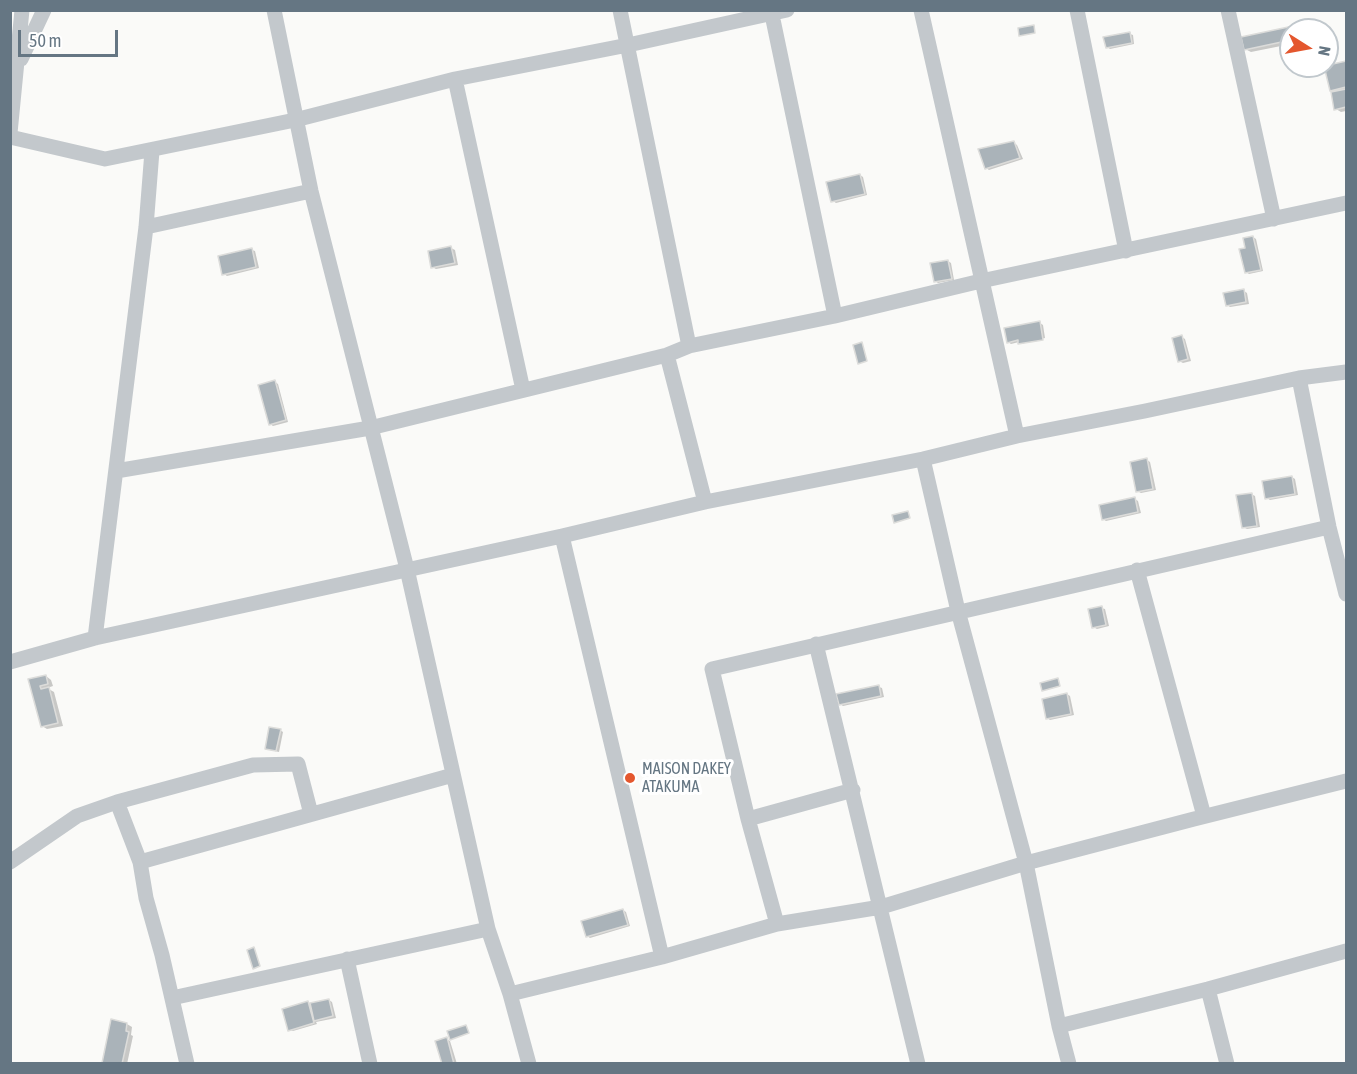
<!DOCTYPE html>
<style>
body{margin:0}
#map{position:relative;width:1357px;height:1074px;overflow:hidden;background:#fafaf8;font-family:"Asap Condensed",sans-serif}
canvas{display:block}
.frame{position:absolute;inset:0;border:12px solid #657683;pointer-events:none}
.north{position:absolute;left:1279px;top:18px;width:60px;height:60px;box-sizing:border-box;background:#fff;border:2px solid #c1c8cd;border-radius:50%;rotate:101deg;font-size:16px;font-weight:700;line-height:24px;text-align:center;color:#657683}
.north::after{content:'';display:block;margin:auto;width:21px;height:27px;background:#e4572e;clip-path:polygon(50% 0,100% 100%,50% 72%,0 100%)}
.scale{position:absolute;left:18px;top:30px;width:100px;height:27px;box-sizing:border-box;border:3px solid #657683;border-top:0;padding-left:8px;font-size:18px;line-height:21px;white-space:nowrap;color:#657683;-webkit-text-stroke:4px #fff;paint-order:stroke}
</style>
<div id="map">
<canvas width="1357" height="1074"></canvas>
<div class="frame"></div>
<div class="north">N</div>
<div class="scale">50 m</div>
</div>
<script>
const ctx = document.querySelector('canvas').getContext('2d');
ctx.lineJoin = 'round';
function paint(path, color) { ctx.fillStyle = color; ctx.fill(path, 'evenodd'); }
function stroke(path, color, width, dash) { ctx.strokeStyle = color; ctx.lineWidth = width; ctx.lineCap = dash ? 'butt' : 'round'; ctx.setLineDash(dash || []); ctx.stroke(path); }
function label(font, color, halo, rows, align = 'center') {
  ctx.font = font + ' "Asap Condensed",sans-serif'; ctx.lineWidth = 6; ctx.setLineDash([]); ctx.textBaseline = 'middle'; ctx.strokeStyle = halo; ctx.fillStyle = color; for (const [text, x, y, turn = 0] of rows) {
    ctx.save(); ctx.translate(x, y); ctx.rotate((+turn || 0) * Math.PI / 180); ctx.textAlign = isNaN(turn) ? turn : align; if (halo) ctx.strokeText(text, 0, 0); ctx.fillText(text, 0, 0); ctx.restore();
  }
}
const shadow = new Path2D(`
 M1312 24 1317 27 1318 30H1291V44L1251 52 1245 49 1243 38Z
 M1130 34 1133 35 1134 44 1110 49 1107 47Z
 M1346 62V111L1341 112 1336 109V92L1331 90 1326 67Z
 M1014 143 1017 145 1023 159 989 170 986 168Z
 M860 175 863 177 867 195 836 203 833 201Z
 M1253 237 1256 239 1263 271 1249 274 1246 272V249Z
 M451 248 455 250 458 265 436 269 432 267Z
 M252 250 255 251 259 268 227 276 224 274Z
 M948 261 951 263 954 280 938 283 935 281Z
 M1244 291 1247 293 1249 304 1230 307 1227 305Z
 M1040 323 1043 325 1045 338 1021 344 1019 342 1011 344 1008 342Z
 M1182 337 1185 339 1191 361 1183 363 1179 361Z
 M275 382 278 384 288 422 273 426 270 424Z
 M1147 460 1150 462 1156 490 1141 493 1137 491Z
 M1292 477 1295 479 1298 495 1270 500 1267 498Z
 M1251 494 1255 496 1260 527 1247 529 1243 527Z
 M1135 499 1138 501 1141 513 1106 521 1103 519Z
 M1101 608 1105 609 1109 626 1097 629 1093 627Z
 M46 676 51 680 53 686 47 688 54 692 63 726 47 729 42 726 30 680Z
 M879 687 882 688 884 697 843 706 840 704Z
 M1067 694 1070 696 1074 715 1050 720 1047 718Z
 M280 730 283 732 279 752 270 750Z
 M623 910 626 912 630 926 590 938 587 936Z
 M329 1000 332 1002 336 1018 316 1022 317 1024 293 1031 290 1030 308 1003 311 1004Z
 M127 1024 132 1027 131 1035 133 1036 127 1064H106L103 1062Z
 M446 1039 450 1041 457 1064H444Z`);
const building = new Path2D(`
 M1312 22 1314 30H1291V40L1244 50 1241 37Z
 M1034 25 1035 33 1019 36 1018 28Z
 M1130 32 1132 43 1106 48 1103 37Z
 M1346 61V87L1330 91 1324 66Z
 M1346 89V107L1334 110 1331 92Z
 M1014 141 1020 158 985 169 978 149Z
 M860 174 865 194 831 202 826 182Z
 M1253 236 1261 270 1245 273 1239 249 1245 248 1243 238Z
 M451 246 455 263 431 268 428 251Z
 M252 248 256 267 222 275 218 256Z
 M948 260 952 279 934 282 930 263Z
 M1244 289 1246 302 1226 306 1223 293Z
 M1040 321 1043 340 1018 344V340L1007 343 1004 328Z
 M1182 335 1188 359 1178 362 1172 338Z
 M862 342 867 361 858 364 853 345Z
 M275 380 286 420 269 425 258 385Z
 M1147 458 1153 489 1136 492 1130 462Z
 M1292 476 1295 494 1265 499 1262 481Z
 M1252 493 1257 526 1242 528 1236 495Z
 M1135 497 1138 512 1102 520 1099 505Z
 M908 511 910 518 894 523 892 515Z
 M1102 606 1106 625 1092 628 1088 609Z
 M46 675 48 684 40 686 41 689 49 687 58 723 41 727 28 679Z
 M1058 678 1060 686 1042 691 1040 683Z
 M879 685 881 696 839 705 836 694Z
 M1067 693 1071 714 1046 719 1042 699Z
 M269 727 281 729 276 751 265 749Z
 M623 909 628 925 586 937 581 921Z
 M254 947 260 966 253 969 247 950Z
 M329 999 333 1016 314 1021 310 1003Z
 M308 1001 314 1023 288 1031 282 1009Z
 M111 1019 127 1023 126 1031 129 1032 122 1064 102 1063Z
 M466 1025 469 1033 450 1040 447 1031Z
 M447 1037 454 1064H442L435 1041Z`);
const path = new Path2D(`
 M99 10H100`);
const street = new Path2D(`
 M274 10 311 191 407 569 488 929 510 994 529 1064
 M620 10 689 346
 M771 10 835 316
 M921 10 1017 436
 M1077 10 1126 251
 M1228 10 1274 219
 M21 59 44 10
 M455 79 523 390
 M10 133 22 10
 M10 137 105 159 295 120 455 79 628 45 787 10
 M146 227 311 191
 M667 355 705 502
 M1299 378 1329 527 1346 594
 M923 459 958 611 1026 863 1059 1026 1069 1064
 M116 471 370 428 667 355 689 346 835 316 981 281 1346 203
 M562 536 662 957
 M1137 570 1204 816
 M95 638 146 227 152 151
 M816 644 918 1064
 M10 662 95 638 562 536 705 502 923 459 1017 436 1145 411 1299 378 1346 372
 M117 802 140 862 146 898 162 955 187 1064
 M748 819 853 790
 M10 862 77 816 117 802 253 765 298 764 311 814
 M140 862 453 775
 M777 924 748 819 712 669 1329 527
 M347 959 370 1064
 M1208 989 1227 1064
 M510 994 662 957 777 924 881 907 1026 863 1194 819 1346 781
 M172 998 488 929
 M1059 1026 1208 989 1346 951`);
const markers = [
 [630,778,6,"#e4572e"]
];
const poiNames = [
 ["MAISON DAKEY",642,769],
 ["ATAKUMA",642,787]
];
paint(shadow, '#0003');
paint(building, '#aab3b9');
stroke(building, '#dcdcda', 1.5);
stroke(path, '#bbbfc2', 2, [3, 3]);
stroke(street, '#c3c8cc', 15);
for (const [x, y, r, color] of markers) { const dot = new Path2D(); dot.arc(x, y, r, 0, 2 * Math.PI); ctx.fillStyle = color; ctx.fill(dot); stroke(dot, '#fff', 2); }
label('16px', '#657683', '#fff', poiNames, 'left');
</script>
